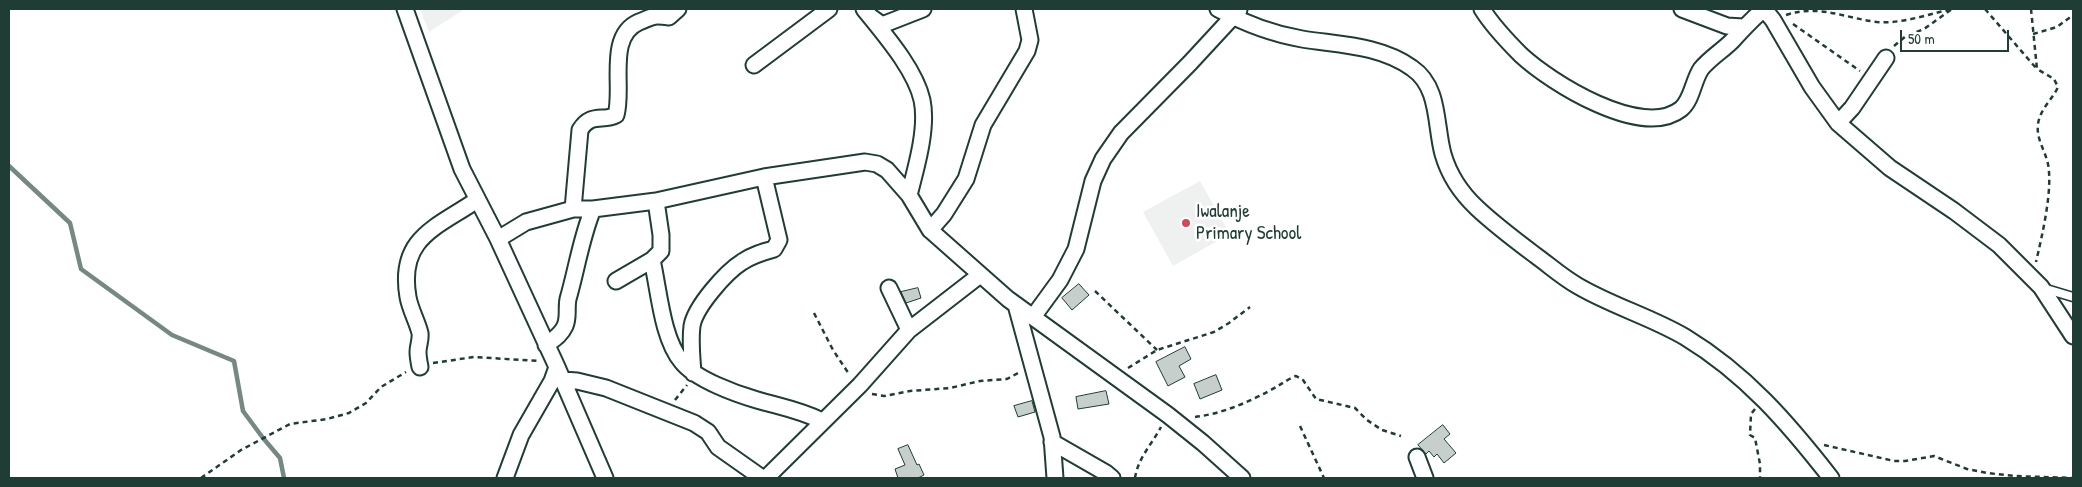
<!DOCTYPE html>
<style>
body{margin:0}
#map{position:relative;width:2082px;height:487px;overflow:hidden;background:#fff;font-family:"Patrick Hand",sans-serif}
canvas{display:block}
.frame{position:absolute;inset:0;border:10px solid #1f3d34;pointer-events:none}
.scale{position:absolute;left:1900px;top:30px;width:109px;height:22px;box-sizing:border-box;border:2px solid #1f3d34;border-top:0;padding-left:6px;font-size:15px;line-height:18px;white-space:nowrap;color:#1f3d34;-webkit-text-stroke:4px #fff;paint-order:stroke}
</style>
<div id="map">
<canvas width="2082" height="487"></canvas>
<div class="frame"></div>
<div class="scale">50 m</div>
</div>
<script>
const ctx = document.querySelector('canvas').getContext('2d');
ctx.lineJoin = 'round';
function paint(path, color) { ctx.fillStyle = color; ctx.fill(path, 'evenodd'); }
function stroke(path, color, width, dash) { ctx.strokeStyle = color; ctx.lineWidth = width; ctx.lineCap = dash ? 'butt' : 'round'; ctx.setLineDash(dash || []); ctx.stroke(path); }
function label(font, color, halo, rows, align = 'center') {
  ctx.font = font + ' "Patrick Hand",sans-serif'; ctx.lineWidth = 5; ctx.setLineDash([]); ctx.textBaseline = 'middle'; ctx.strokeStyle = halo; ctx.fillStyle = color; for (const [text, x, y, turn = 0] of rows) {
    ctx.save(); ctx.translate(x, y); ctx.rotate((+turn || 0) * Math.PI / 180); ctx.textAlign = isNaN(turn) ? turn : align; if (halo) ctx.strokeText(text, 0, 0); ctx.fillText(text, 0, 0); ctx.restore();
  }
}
const built = new Path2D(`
 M420 9H465L429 32Z
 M1200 181 1230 234 1173 266 1143 212Z`);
const stream = new Path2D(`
 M9 166 70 223 81 269 172 335 234 361 243 411 263 438 280 458 284 478`);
const building = new Path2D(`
 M1079 284 1089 295 1072 310 1062 298Z
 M918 288 921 298 906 303 901 292Z
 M1185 347 1191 359 1179 366 1185 377 1168 386 1156 362Z
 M1216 375 1222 390 1200 399 1194 384Z
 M1106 391 1109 404 1078 409 1076 397Z
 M1032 401 1035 412 1018 417 1014 406Z
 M1443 425 1450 434 1444 439 1456 453 1444 463 1437 454 1434 457 1429 451 1426 454 1418 445Z
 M908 445 917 465 919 464 924 475 918 478H898L895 469 905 465 898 449Z`);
const path = new Path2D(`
 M1985 9 2036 68
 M2031 9 2037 69 2054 79 2058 87C2052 100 2040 109 2038 124 2036 139 2045 150 2048 164 2053 190 2042 236 2036 262
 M1786 15C1818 4 1845 18 1877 22 1901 24 1925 15 1948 10
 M1793 24 1860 71
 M2033 34 2057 27 2073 15
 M1894 46 1906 36 1924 29 1952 9
 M1095 291 1157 350
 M814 313 833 350 849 374
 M433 363 474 357 539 361
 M1128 368 1157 350 1214 332 1229 323 1250 307
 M872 394 884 396 910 391 950 388 980 381 1007 379 1020 372
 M675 400 687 385
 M1755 409 1751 414 1750 435 1755 438 1760 464V478
 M1195 417C1220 414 1247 403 1269 391 1279 386 1286 380 1296 376L1303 380 1316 399 1355 408 1367 420 1382 430 1401 436
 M1300 426 1324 478
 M1824 445 1894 461H1905L1934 456 1967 469 1987 473 2014 476 2073 478
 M201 478 241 450 290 424 327 419 349 413 366 403 381 387 406 372
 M1135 478C1138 458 1152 444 1161 427`);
const lane = new Path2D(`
 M2043 288 2073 297`);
const street = new Path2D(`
 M405 9 462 169 498 239 557 367 605 478
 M864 9C884 34 915 69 922 100 928 128 916 168 909 195
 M1218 9C1244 23 1273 34 1302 39 1339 45 1380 45 1412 68 1440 87 1435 125 1443 154 1449 175 1461 193 1477 208 1495 225 1515 240 1535 255 1549 265 1562 277 1578 286 1612 306 1651 317 1685 337 1746 374 1788 423 1831 478
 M1482 9C1492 25 1507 41 1521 55 1550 82 1642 140 1681 109 1692 100 1693 81 1701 69 1710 58 1722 51 1732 41 1742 30 1752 19 1764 9
 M1682 9 1727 26 1743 27
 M1764 9 1773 20 1812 87 1838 123 1890 168 1954 211 1999 245 2041 287 2073 336
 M871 17 882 25 923 9
 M754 65 829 9
 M1838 123 1852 108 1886 58
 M573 209 580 130C591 112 603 122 616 115 624 88 606 36 639 22 654 16 652 15 669 17L678 9
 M930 230 944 214 966 179 983 125 1027 51 1030 40 1024 9
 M498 239 526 222 573 209H593L656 201 764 177 865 162 877 164 887 170 909 195 930 230 1008 299 1168 415 1203 443 1242 478
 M652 260C659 290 662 339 682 362 695 379 736 394 757 400 781 407 800 410 822 421
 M616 281 652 260 661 251V235L656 201
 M889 288 909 330
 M1016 305 1052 437 1055 478
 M1033 317 1060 280 1076 249 1093 181 1103 159 1121 133 1190 63 1239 10
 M546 345C554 339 561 335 565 326 569 317 566 308 568 299 577 268 581 238 593 209
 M420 367C419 362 418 357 418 352 418 345 421 340 420 333 417 321 410 309 408 297 398 239 435 228 474 202L477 198
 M693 373C692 358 690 341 692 326 695 307 726 272 742 262 752 255 763 252 774 249L779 240 764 177
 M563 380 577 381 606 388 694 423 708 432 718 447 762 478
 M1052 442 1106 473 1112 478
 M1417 457 1425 478
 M505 478 521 435 552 381 557 367
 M766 478 860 385 909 330 980 275`);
const markers = [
 [1186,223,5,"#d1495b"]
];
const poiNames = [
 ["Iwalanje",1196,212],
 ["Primary School",1196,234]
];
paint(built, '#eef1f0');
stroke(stream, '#758883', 4.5);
paint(building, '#c7cfcc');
stroke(building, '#1f3d34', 1);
stroke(lane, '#1f3d34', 11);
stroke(street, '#1f3d34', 19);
stroke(path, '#1f3d34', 2.5, [5, 4]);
stroke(lane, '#fff', 8);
stroke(street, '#fff', 15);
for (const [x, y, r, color] of markers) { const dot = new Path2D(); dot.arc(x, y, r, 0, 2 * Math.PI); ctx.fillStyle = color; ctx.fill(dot); stroke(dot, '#fff', 2); }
label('19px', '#1f3d34', '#fff', poiNames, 'left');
</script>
